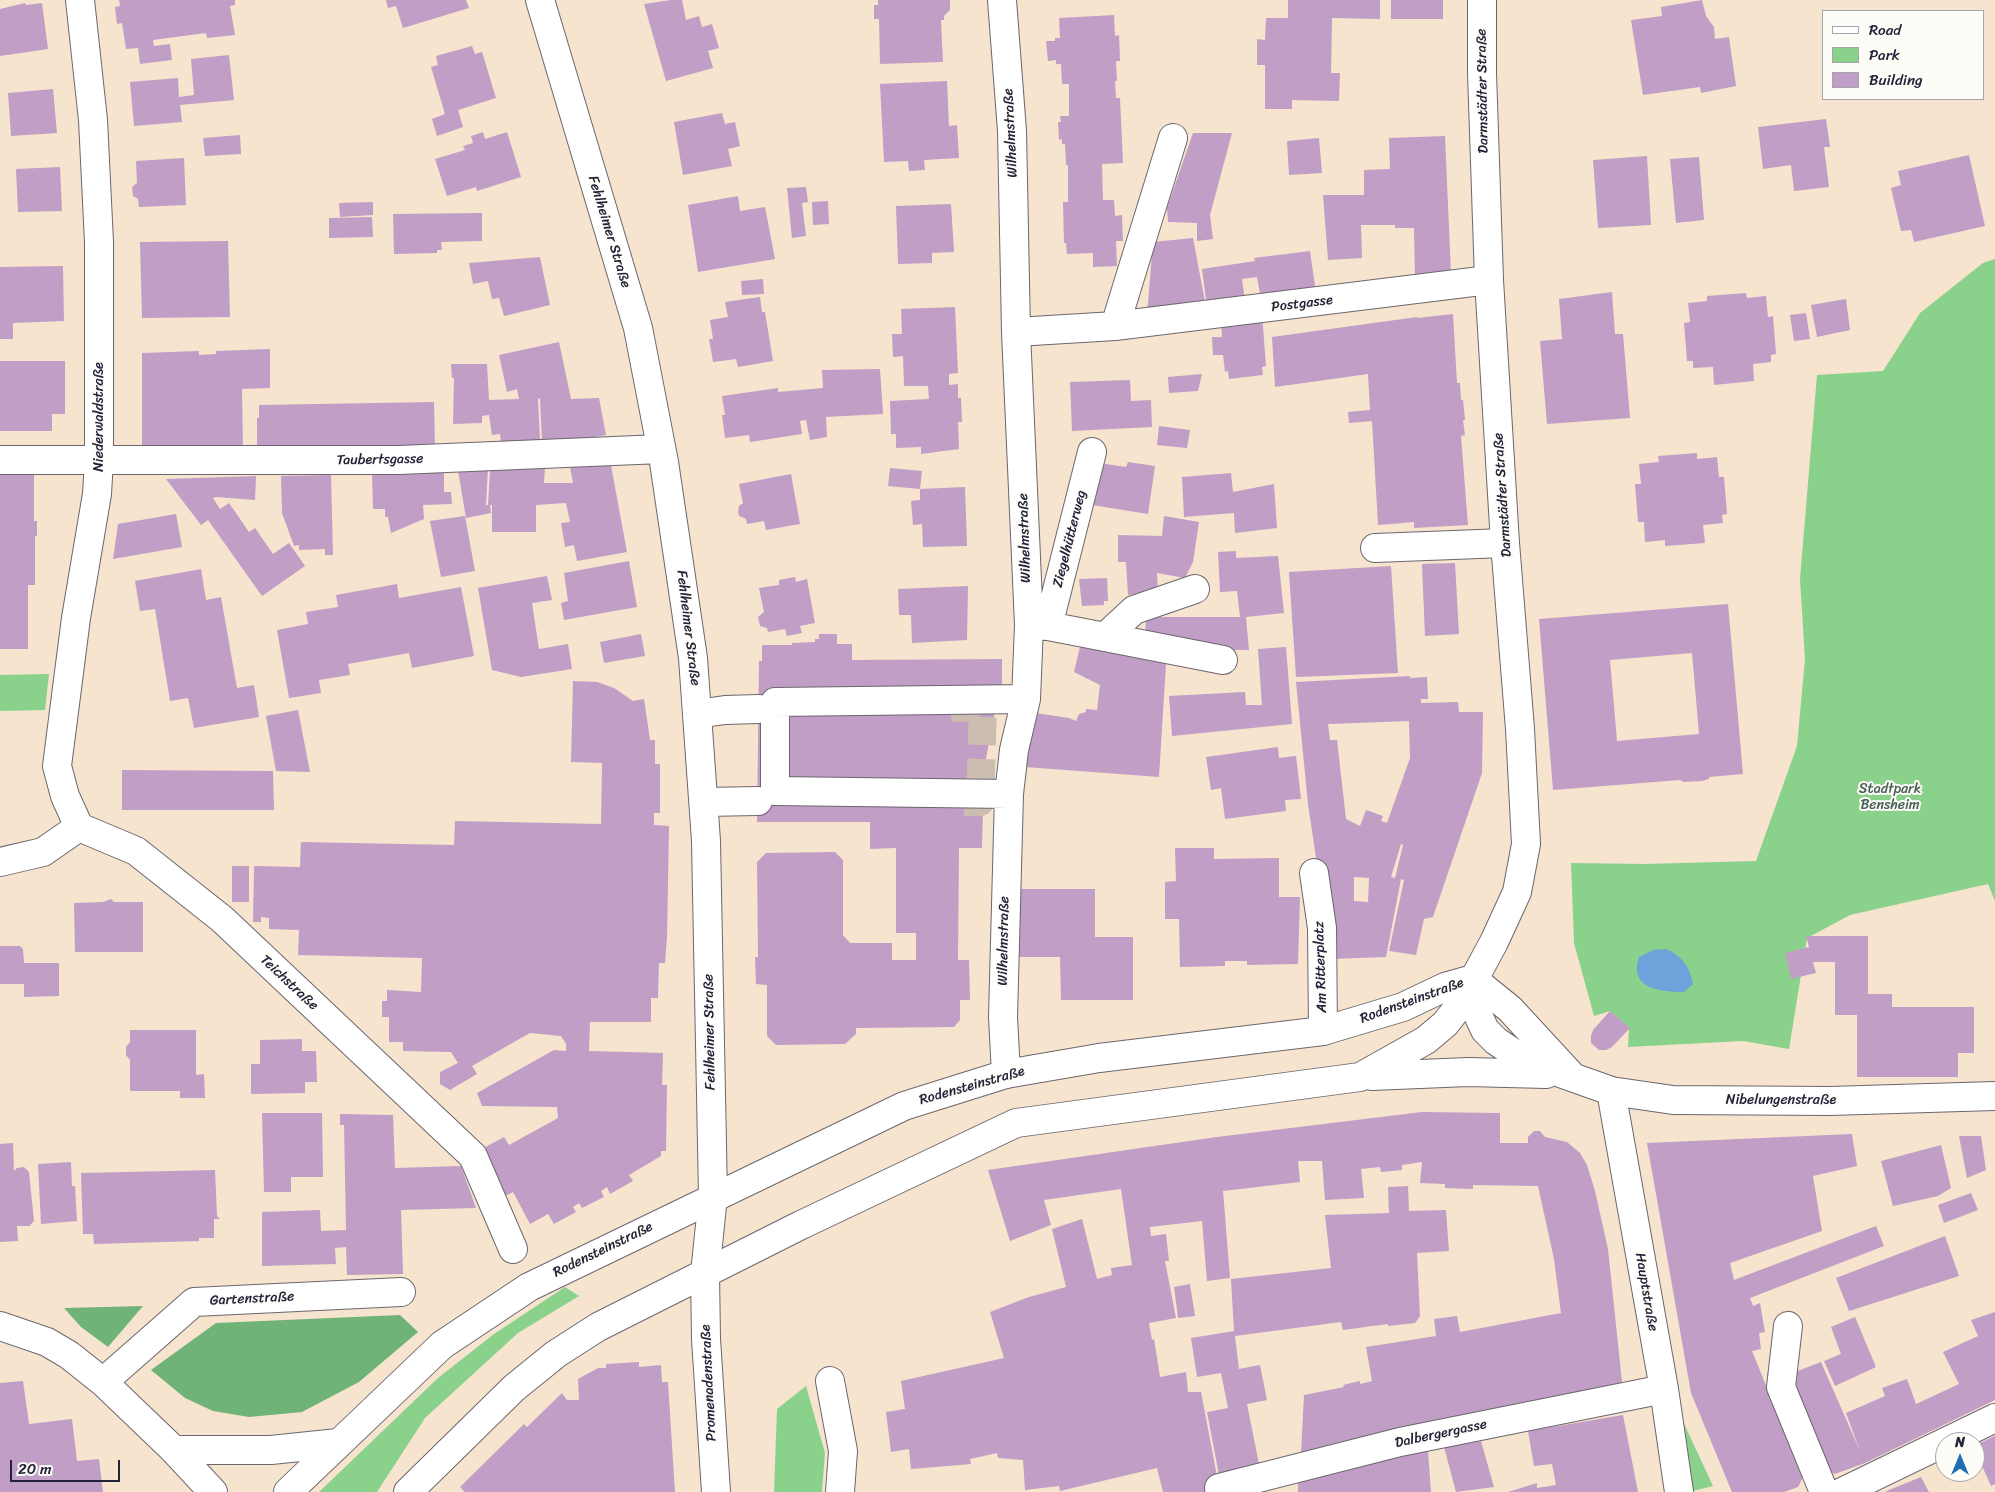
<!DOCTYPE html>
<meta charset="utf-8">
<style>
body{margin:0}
#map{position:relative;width:1995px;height:1492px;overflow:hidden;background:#f6e4ce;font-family:Sriracha,sans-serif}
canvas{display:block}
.legend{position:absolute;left:1822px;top:10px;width:162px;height:90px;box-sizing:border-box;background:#fdfcf7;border:1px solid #a5a5ac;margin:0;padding:6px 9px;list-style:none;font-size:15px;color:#22223b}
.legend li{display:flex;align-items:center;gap:10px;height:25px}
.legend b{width:25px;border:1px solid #a5a5ac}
.north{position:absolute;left:1935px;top:1432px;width:50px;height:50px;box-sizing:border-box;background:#fdfcf7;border:1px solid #a5a5ac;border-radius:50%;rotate:0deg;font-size:14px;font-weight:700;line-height:20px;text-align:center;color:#22223b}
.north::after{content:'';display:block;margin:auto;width:18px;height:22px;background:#1f6fb2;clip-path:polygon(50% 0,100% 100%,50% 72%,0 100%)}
.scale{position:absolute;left:10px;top:1460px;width:110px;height:22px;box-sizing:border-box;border:2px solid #22223b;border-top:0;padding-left:6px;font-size:15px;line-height:18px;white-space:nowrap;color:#22223b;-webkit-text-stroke:4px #fdfcf7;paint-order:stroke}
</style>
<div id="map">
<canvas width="1995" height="1492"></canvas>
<ul class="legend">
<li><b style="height:6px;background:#fff"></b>Road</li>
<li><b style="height:14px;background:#8ad18c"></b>Park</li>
<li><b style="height:14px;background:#c09ec6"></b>Building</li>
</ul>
<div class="north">N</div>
<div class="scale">20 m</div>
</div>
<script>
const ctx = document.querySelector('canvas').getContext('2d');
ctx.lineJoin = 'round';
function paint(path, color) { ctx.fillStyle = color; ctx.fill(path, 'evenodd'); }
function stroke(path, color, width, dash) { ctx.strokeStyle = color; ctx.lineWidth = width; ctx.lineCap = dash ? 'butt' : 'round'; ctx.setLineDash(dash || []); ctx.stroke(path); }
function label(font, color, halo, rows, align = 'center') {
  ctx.font = font + ' Sriracha,sans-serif'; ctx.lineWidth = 4; ctx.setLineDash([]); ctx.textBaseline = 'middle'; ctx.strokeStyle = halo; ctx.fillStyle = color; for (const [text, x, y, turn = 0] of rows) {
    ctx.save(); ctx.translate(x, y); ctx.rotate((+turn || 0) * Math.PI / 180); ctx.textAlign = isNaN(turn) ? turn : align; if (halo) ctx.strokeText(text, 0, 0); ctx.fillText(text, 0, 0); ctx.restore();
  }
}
const green = new Path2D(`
 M1995 259V901L1988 884 1850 915 1807 938 1789 1049 1743 1041 1628 1047 1629 1028 1610 1011 1594 1016 1574 943 1571 863 1645 864 1756 861 1797 746 1805 659 1800 579 1817 375 1883 371 1920 313 1983 263Z
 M49 674 45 710 0 711V675Z
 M565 1287 579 1296 518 1333 425 1418 377 1492H319L438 1378 494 1334Z
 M806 1386 825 1453 822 1492H774L777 1409Z
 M1680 1415 1713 1486 1689 1492Z`);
const forest = new Path2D(`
 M143 1306 108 1347 81 1327 64 1308Z
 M400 1315 418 1332 359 1382 302 1412 249 1417 213 1411 185 1398 151 1370 216 1323Z`);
const water = new Path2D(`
 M1666 949C1682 956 1690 967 1693 984L1684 992C1661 992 1628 989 1639 957L1653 950Z`);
const building = new Path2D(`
 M119 0H235V5L230 6 235 35 207 38 206 33 153 40 154 46 170 44 172 60 140 64 138 48 126 49 122 23 117 24 115 7 120 6Z
 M386 0H466L469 8 403 28 396 6 388 8Z
 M671 0H682L686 20 699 16 702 27 712 24 719 48 708 51 713 68 666 81 644 4Z
 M878 0H950V10L944 16V20H941L943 62 880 64 879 19H874V5H878Z
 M1288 0H1380V19L1332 18 1331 73H1340L1339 101 1292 100V109H1265V65H1257V39L1265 40 1266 18H1288Z
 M1391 0H1443V19H1391Z
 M1702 0 1706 16 1714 27 1715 39 1729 37 1736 86 1701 93 1700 87 1643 95 1631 20 1662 16 1661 7Z
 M25 3 26 5 42 3 48 49 0 56V9Z
 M1114 15 1115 36 1119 35 1120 61H1116L1117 81H1115L1116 98H1120L1123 163 1102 164 1103 200H1114L1115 216 1122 215 1123 241H1116L1117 266 1093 267V253L1067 254 1066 243H1064L1063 202H1068V165H1066L1065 144H1062V139L1059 140 1058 122H1061L1060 116H1069V84H1062L1061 64H1056V60L1048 61 1046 41H1055V38H1060L1059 18Z
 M472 46 475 54 482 52 496 98 458 110 463 127 437 136 432 119 445 114 431 67 438 65 436 56Z
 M229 55 234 100 180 105 182 122 134 126 130 82 178 78 179 97 194 95 191 59Z
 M947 81 949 126 957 125 959 158 924 160 925 170 909 171 908 161 884 162 880 84Z
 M53 89 57 133 11 136 8 93Z
 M722 113 725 124 735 122 740 146 728 149 732 166 683 175 674 122Z
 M1826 119 1830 147H1824L1829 187 1794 191 1791 165 1763 169 1758 127Z
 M483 132 485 139 507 132 521 177 477 191 476 187 447 196 435 159 465 150 463 146 473 143 471 136Z
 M1193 133H1232L1210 215 1213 239 1197 241V223L1168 222 1167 208Z
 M240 135 241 154 205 156 203 138Z
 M1445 136 1451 274 1415 279 1414 228H1395V225H1361L1362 258 1328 260 1323 195H1364V170L1390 169 1389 138Z
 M1319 138 1322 173 1289 175 1287 141Z
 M1969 155 1985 226 1914 242 1911 230 1901 231 1891 188 1901 185 1898 171Z
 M1647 156 1651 225 1598 228 1593 160Z
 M1699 157 1704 220 1676 223 1670 159Z
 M184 158 186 205 139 207 138 199 133 196 132 187 137 183 136 161Z
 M60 167 62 211 18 212 16 169Z
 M806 187 808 202 802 203 806 236 792 238 787 188Z
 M738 196 740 211 765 207 775 259 698 272 688 205Z
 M828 201 829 224 813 225 812 202Z
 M373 202V215L340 217 339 203Z
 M951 204 954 252 932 253V263L898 264 896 206Z
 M482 213V241L441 242 442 250H437V253L394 254 393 214Z
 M372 217 373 237 329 238V218Z
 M1193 238 1206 307 1147 315 1153 242Z
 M228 241 230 317 142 318 140 242Z
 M1310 251 1316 293 1261 299 1257 277 1242 279 1245 301 1207 307 1202 269 1255 261 1254 258Z
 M540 257 550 305 504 316 499 298 492 299 488 281 473 284 469 263Z
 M63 266 64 321 13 323V339H0V267Z
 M763 279 764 294 742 295 741 281Z
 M1612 292 1615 334H1623L1630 418 1547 424 1540 341 1562 339 1559 299Z
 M1746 293 1747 298 1766 296 1768 317 1773 316 1776 354 1771 355V362L1753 364 1754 381 1714 385 1713 367 1693 368V361H1687L1684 323 1690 322 1688 303 1707 301V296Z
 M760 297 762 312H765L773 361 738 367 736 359 713 362 709 339H713L710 320 728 317 725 302Z
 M1846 299 1850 330 1817 337 1811 305Z
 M955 307 958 373 949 374V385L958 384V398H961L962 422H958L959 449 921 454V447L896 448V434H891L890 401 929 399 928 386H904L903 356 893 357 892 334H902L901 309Z
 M1806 313 1810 339 1794 341 1790 315Z
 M1262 314 1266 366 1262 367 1263 375 1229 379 1228 371 1225 372 1223 355H1213L1212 337H1222L1221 320Z
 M1453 314 1457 383H1460L1461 400H1463L1465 420H1463L1465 435 1461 436 1468 525 1414 528V522L1378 525 1372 421 1349 423 1348 412 1370 410 1368 374 1275 387 1272 337 1417 317V318Z
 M559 342 571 399 599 398 606 435 566 442 542 441 540 398 538 399 540 441 501 442 500 434 492 435 489 415 482 416V423L453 424 454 378H452L451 364H487L489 400 519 399 517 389 507 392 499 355Z
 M270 349V388L242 389 243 451 142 454V353L199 351V355L216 354V351Z
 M0 361H65V414H52V431H0Z
 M880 369 883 414 826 417 827 437 810 440 806 420 800 421 802 434 750 442 749 435 725 438 722 415H725L722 396 778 388V392L823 388 822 370Z
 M1202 374 1198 391 1169 393 1168 377Z
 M1130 380 1131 401 1151 400 1152 427 1072 431 1070 382Z
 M434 402 435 448 257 452V418H259V405Z
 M1159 426 1190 430 1187 448 1157 445Z
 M1697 453V459L1717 457 1719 477H1724L1727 514 1722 515 1723 523 1703 525 1705 543 1665 546V540L1645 542 1644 522H1638L1635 484H1641L1639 464 1659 462 1658 456Z
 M610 460 627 552 577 561 574 545 565 547 561 523 570 522 566 503 536 505V532H492V505H490L491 513 466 518 458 470 488 469 486 505H488L490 471 545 467 544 483H573L570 467Z
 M1128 462 1155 466 1148 514 1092 505 1099 463 1126 467Z
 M890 468 922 471 920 489 888 486Z
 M0 471H34V521H37V536H35V585H28V649H0Z
 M444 472V492H451L452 504 423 505 424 519 391 533 388 517H385V509H373L372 473Z
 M1231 473 1233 492 1274 484 1277 528 1235 533 1234 513 1184 517 1182 477Z
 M791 474 800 524 766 530 764 521 747 524 746 519 739 516 738 512 739 506 743 503 739 484Z
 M331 475 333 555H325V549L299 550V545L294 546 282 513 281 476Z
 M256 476 255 500 216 497 213 498 220 509 229 503 249 532 255 528 273 554 289 543 305 566 262 596 208 520 201 525 166 479Z
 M965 487 967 546 923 547 922 524 913 525 911 501 920 500V489Z
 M176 514 182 547 113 559 118 524Z
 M465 516 475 571 441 577 430 521Z
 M1164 516 1199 522 1193 562 1185 578 1157 573 1158 592 1128 595 1126 562H1118V535L1162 536Z
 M1236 551V558L1278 556 1284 613 1246 617 1249 650H1226L1145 641 1146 617H1240L1237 591 1220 592 1218 552Z
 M629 561 637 607 564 620 561 603 568 601 564 573Z
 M1455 563 1459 634 1425 636 1422 564Z
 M1391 566 1398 673 1296 677 1289 572Z
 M201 569 206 600 221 597 237 688 254 685 259 717 194 728 188 698 170 701 155 609 140 611 135 581Z
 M547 576 552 600 532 603 539 649 568 644 572 669 521 677 492 670 478 588Z
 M795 577 796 582 807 579 815 623 800 626 802 633 787 636 785 629 768 632 767 628 760 626 758 617 764 612 759 588 779 585V580Z
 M1107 578 1108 601H1104V605L1082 606 1079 579Z
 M397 584 399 598 461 587 474 656 412 668 409 653 348 664 350 675 319 680 321 693 289 698 277 630 308 624 306 612 338 607 336 595Z
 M968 586 967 640 912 643 911 615H899L898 589Z
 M1728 604 1743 774 1709 777V779L1702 781 1684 782 1680 780 1553 790 1539 619ZM1692 653 1699 734 1617 741 1610 660Z
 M641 634 645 656 604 663 600 642Z
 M819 634H837V644H852V660L1002 659V693L995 711 984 769 982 848H959L958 960H969L970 1000H960V1020L954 1027 856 1028V1034L845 1044 776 1045 767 1036V985L756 984 755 957H758L757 862 766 853 835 852 843 860V935L850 943H892V960H916V933H896V848L870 849V822H757L759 661H762V645H792V643L815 642V639H819Z
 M1081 643 1166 664 1159 777 1025 767 1035 713 1069 718 1076 721 1079 714 1086 712V709L1097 710 1100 685 1074 672Z
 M1286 647 1292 724 1172 736 1169 696 1245 692 1246 705H1262L1258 649Z
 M1410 676V678L1427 677 1428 699H1421V703L1458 702 1459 712H1483L1482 773 1433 917 1424 919 1416 955 1389 951 1404 880 1401 879 1386 957 1331 959 1308 804 1296 682ZM1409 721 1410 758 1387 823 1381 821 1383 816 1366 810 1360 826 1346 819 1337 740H1330L1328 724ZM1401 844 1403 845 1395 878 1391 877ZM1354 877 1369 878 1368 902 1354 901Z
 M573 681 597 682 614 688 633 701 644 699 650 740H655V764H660V813H654V825L669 826 667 937 665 963H659L658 998H651V1022H590L589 1051 663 1053 662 1085H667L666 1151H661V1156L629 1175 633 1181 610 1194 607 1187 601 1191 604 1197 582 1208 579 1203 573 1207 576 1212 554 1224 548 1214 530 1224 513 1192 505 1196 480 1150 504 1137 509 1145 558 1118 557 1107 482 1106 477 1093 554 1050 566 1051V1044L561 1036 530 1033 472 1066 477 1074 450 1090 440 1084V1072L458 1063 451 1052 403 1051V1042H389V1017H382V1001H387V990L421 992 422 958 298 955 299 930 269 929V918L261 917V922H253L254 866 300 867 301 842 454 845 455 821 601 824 602 763 571 762Z
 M298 710 310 772 276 771 266 716Z
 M1278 747 1279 758 1296 756 1301 799 1285 800 1286 811 1225 819 1221 788 1211 790 1206 757Z
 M122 770 273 771 274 810H122Z
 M1175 848H1214V859L1279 858V897H1300L1298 964 1247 965V961H1225V966L1180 967 1179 919H1165V882L1176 881Z
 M232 866H249V902H232Z
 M1018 889H1095V937H1133V1000H1061L1060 957H1018Z
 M111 899 114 902H143V952H75L74 903 103 902Z
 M1806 936H1868V994H1892V1007H1974V1053H1958V1077H1857V1015H1835V962H1813L1816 973 1791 979 1785 953 1809 947Z
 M0 946H20L23 949 24 963H59V996L24 997V984H0Z
 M1610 1011 1630 1028 1612 1047 1606 1050H1599L1591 1043V1036L1593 1030Z
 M130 1030H196V1075L204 1074 205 1098H180V1091H130V1060L126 1055V1047L130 1042Z
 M302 1039V1051H316L317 1082H305V1093L251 1094V1064H260V1040Z
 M1422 1112 1500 1113V1143H1528V1137L1534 1131H1540L1545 1137 1567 1142 1580 1153 1587 1165 1595 1191 1608 1249 1622 1382 1602 1392 1301 1453 1304 1395 1344 1387 1343 1385 1360 1381V1384L1372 1381 1366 1347 1436 1336 1434 1319 1457 1316 1460 1332 1561 1313 1554 1259 1538 1186 1473 1185V1189L1445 1188V1184L1420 1183 1422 1162 1402 1165V1170L1381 1172 1380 1167 1361 1169 1364 1198 1325 1200 1322 1161H1298L1300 1182 1223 1191 1230 1278 1207 1281 1202 1221 1150 1227 1151 1236 1166 1234 1169 1261H1165L1176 1318 1149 1323 1152 1340 1154 1339 1160 1377 1186 1372 1188 1392H1201L1220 1492H1163L1157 1468 1060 1491 1059 1486 1025 1490 1023 1460 998 1458 997 1453 970 1459 971 1464 911 1469 909 1449 891 1452 886 1412 905 1409 901 1381 1004 1358 990 1312 1029 1297 1066 1287 1052 1229 1082 1219 1097 1279 1112 1275 1111 1268 1132 1265 1121 1189 1044 1200 1051 1225 1010 1241 988 1170 1217 1137Z
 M262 1113H322L323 1177H291V1192H264Z
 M340 1114 393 1115 395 1168 461 1166 476 1208 401 1210 403 1274 347 1275 346 1247 335 1248 336 1264 262 1266V1212L320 1210 321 1231 346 1230 344 1125H340Z
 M1852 1134 1857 1166 1813 1176 1822 1231 1730 1263 1734 1280 1876 1226 1884 1246 1750 1298 1753 1306 1760 1303 1765 1332 1759 1333 1761 1349 1752 1351 1803 1477 1798 1487 1784 1492H1732L1691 1393 1647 1143Z
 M1959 1136H1981L1986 1170 1967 1178Z
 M13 1143 14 1171 17 1168 24 1167 29 1172 34 1221 29 1226H17L18 1241 0 1242V1144Z
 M1941 1145 1951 1188 1938 1196 1893 1206 1881 1161Z
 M71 1162 72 1186H75L77 1221 41 1224 38 1164Z
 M215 1170 217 1216 220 1219H214V1238H199V1241L94 1244 93 1234H83L81 1173Z
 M1408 1186 1409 1211 1446 1210 1449 1251 1417 1253 1420 1316 1415 1323 1388 1326V1324L1343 1330 1341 1322 1235 1336 1239 1369 1260 1365 1267 1400 1247 1404 1259 1464 1219 1475 1207 1412 1228 1408 1221 1373 1197 1377 1191 1338 1234 1331 1231 1279 1331 1268 1325 1215 1389 1213 1388 1187Z
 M1971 1193 1978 1210 1944 1223 1938 1205Z
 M1945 1236 1959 1276 1849 1311 1836 1278Z
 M1190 1284 1195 1316 1178 1318 1174 1287Z
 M1995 1312V1400L1865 1463 1835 1474 1824 1468 1790 1383 1795 1372 1821 1362 1860 1451 1846 1413 1885 1396 1882 1388 1907 1379 1916 1404 1959 1384 1943 1352 1978 1336 1971 1320Z
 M1855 1317 1876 1367 1835 1386 1824 1361 1841 1354 1831 1327Z
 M639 1362V1367L661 1365 662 1382H668L675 1492H465L460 1487 524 1424 527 1427 562 1393 567 1400H579L578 1379 598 1368H606V1364Z
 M23 1381 29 1424 72 1419 77 1461 99 1459 103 1492H0V1383Z
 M1623 1415 1638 1492H1508L1537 1483V1488L1556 1485 1552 1464 1534 1466 1528 1431Z
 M1995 1436V1484L1991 1486 1975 1450V1445Z
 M1481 1441 1494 1487 1456 1492 1444 1447Z
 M1428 1451 1431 1492H1298V1482L1341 1469Z
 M1921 1477 1929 1492H1885L1889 1490Z`);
const minorTunnel = new Path2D(`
 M951 708 983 707 980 802H964`);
const minor = new Path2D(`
 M540 0 638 328 664 462 693 658 706 841 713 1196 705 1274 706 1339 716 1492
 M1002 0 1012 131 1016 332 1029 625 1026 699 1014 750 1009 794 1003 1017 1006 1074
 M1115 326 1173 138
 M1016 332 1115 326 1489 280
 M0 460H399L661 449
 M1375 548 1505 543
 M1029 625 1048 626 1105 637 1134 610 1195 589
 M1048 626 1092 452
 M1105 637 1223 660
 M697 714 725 710 759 709
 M1009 794 775 791V702L1026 699
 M704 802 758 801
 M79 827 65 796 57 766 76 618 97 494 99 460V242L93 120 80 0
 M79 827 136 851 222 919 473 1156 513 1249
 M0 862 43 852 79 827
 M1314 873 1322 928 1323 1031
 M1611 1091 1664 1389 1679 1492
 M0 1326 47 1342 69 1355 103 1382 174 1450 213 1492
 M1788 1326 1781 1387 1824 1492
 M830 1381 843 1451 840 1492
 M103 1382 194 1302 401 1292
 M174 1450H271L338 1443
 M1219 1488 1400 1442 1664 1389
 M1842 1492 1995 1418`);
const major = new Path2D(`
 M1473 979 1479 1017 1485 1030 1496 1041 1524 1060 1611 1091 1673 1100 1830 1101 1995 1096
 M1473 979 1510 1009 1570 1074
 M1372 1076 1468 1072 1546 1074
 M288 1492 442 1345 529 1287 904 1106 1006 1074 1099 1058 1323 1031 1403 1007 1445 987 1473 979
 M408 1492 514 1388 556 1354 598 1327 801 1225 1016 1123 1360 1077 1426 1040 1445 1024 1460 1005 1494 942 1517 892 1526 844 1520 729 1505 543 1489 280 1482 73V0`);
const streetNames = [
 ["Darmstädter Straße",1483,91,-91],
 ["Wilhelmstraße",1011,133,-93],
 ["Fehlheimer Straße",609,232,73],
 ["Postgasse",1302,304,-7],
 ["Niederwaldstraße",99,417,-90],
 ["Taubertsgasse",380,460,-1],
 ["Darmstädter Straße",1503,495,-94],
 ["Wilhelmstraße",1025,538,-92],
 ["Ziegelhütterweg",1070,539,-76],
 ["Fehlheimer Straße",688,628,83],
 ["Wilhelmstraße",1004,941,-89],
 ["Am Ritterplatz",1321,967,-92],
 ["Teichstraße",289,983,43],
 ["Rodensteinstraße",1412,1001,-20],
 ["Fehlheimer Straße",710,1032,-91],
 ["Rodensteinstraße",972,1086,-16],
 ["Nibelungenstraße",1781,1100],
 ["Rodensteinstraße",603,1250,-26],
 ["Hauptstraße",1646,1292,80],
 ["Gartenstraße",252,1299,-3],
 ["Promenadenstraße",709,1383,-93],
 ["Dalbergergasse",1441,1434,-12]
];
const parkNames = [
 ["Stadtpark",1890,789],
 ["Bensheim",1890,805]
];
paint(green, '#8ad18c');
paint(forest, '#6fb378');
paint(water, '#6ca3da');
paint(building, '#c09ec6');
stroke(minorTunnel, '#ccbdb1', 28, [28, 14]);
stroke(minor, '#6c666e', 30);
stroke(major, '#6c666e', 30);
stroke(minor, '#fff', 28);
stroke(major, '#fff', 28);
label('14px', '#22223b', '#fdfcf7', streetNames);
label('14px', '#465f57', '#fdfcf7', parkNames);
</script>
